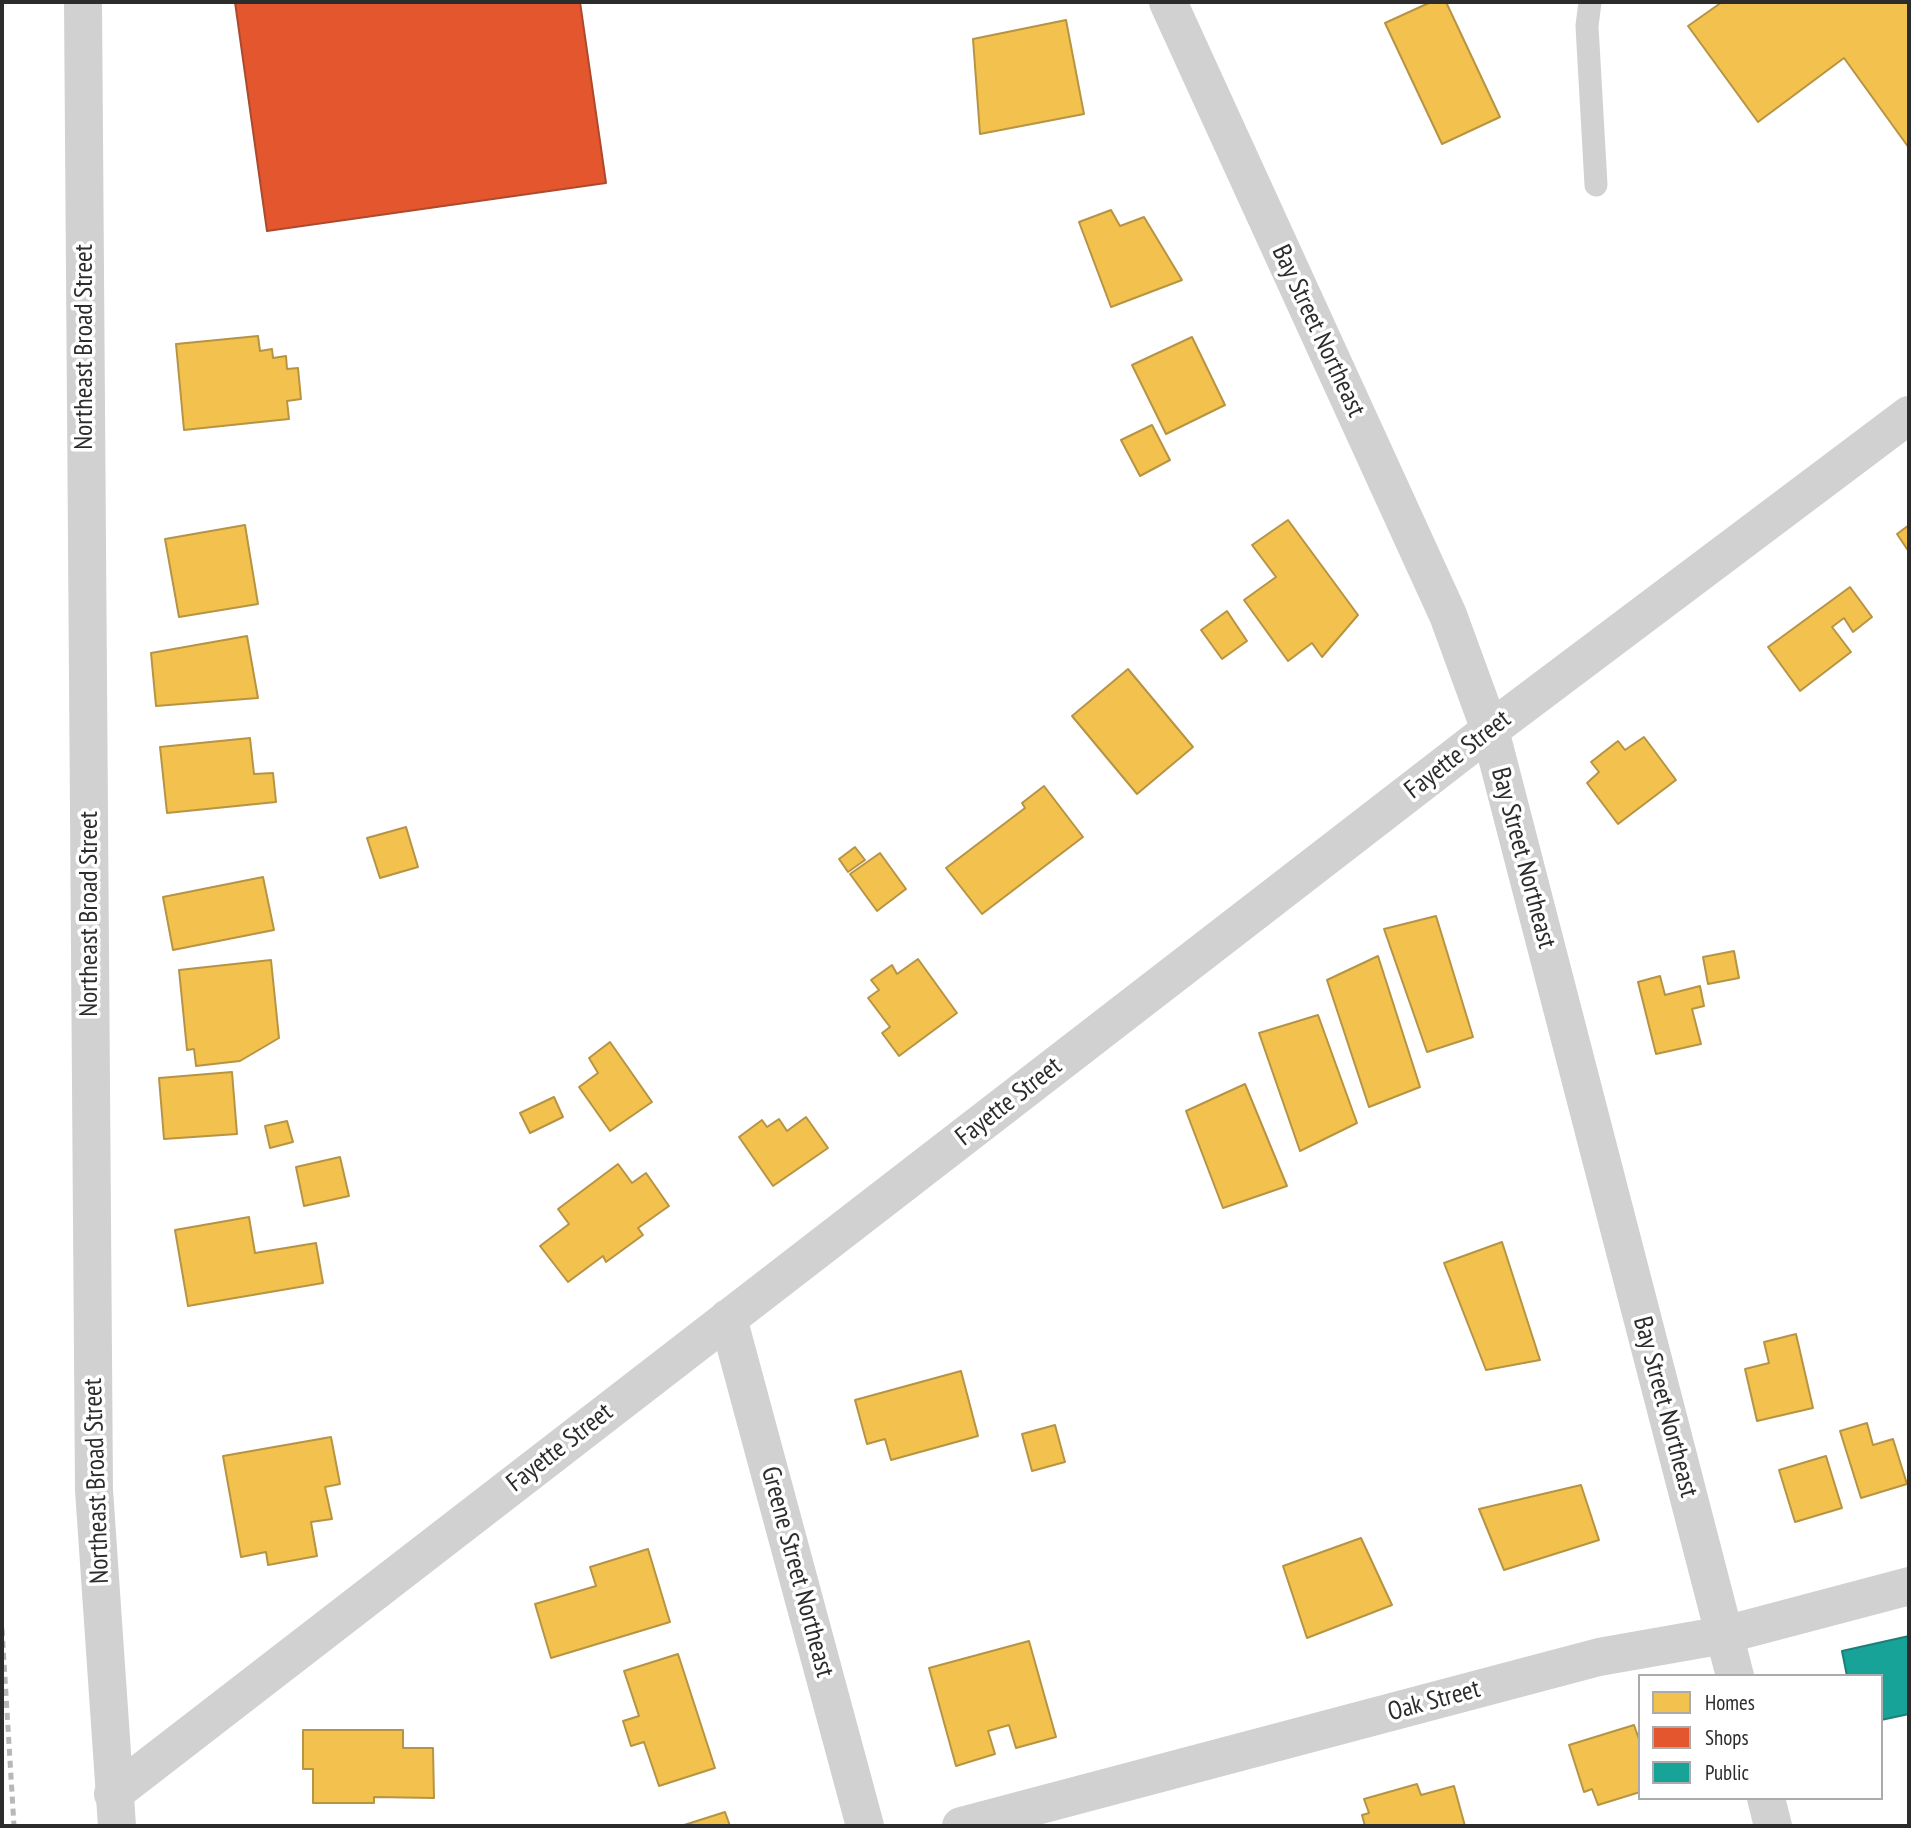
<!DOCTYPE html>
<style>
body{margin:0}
#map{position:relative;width:1911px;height:1828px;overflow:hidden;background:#fff;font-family:"PT Sans Narrow",sans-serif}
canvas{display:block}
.frame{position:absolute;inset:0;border:4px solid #2c2c2c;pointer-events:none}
.legend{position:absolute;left:1638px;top:1674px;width:245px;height:126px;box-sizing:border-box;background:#fff;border:2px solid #ababab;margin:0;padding:9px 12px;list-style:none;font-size:21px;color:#2c2c2c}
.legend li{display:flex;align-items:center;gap:14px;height:35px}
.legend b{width:35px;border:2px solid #ababab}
</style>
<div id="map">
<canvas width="1911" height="1828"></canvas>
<div class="frame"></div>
<ul class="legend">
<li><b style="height:19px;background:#f2c14e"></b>Homes</li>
<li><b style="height:19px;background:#e4572e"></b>Shops</li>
<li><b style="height:19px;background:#17a398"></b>Public</li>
</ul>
</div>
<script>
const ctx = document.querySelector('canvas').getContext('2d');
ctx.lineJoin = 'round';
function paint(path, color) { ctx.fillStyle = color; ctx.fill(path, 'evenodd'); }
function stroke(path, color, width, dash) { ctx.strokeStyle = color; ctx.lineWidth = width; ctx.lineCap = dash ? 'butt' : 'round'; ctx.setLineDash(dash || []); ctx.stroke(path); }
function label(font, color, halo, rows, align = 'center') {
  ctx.font = font + ' "PT Sans Narrow",sans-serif'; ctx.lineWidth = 7; ctx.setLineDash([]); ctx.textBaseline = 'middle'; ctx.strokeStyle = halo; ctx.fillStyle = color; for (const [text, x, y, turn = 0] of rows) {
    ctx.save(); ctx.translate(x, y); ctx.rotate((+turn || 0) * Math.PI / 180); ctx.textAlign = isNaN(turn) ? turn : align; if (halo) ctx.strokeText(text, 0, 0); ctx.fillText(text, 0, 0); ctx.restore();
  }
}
const homes = new Path2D(`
 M1431 2H1446L1500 117 1442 144 1385 23Z
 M1722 2H1908L1909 148 1844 58 1758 122 1688 26Z
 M1066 20 1084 114 980 134 973 39Z
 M1111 210 1120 226 1144 217 1182 280 1111 307 1079 222Z
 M258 336 260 351 272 349 273 358 286 356 287 369 298 368 301 399 287 401 289 419 184 430 176 344Z
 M1192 337 1225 405 1166 434 1132 365Z
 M1152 425 1170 460 1140 476 1121 440Z
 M1288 520 1358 615 1322 657 1312 643 1288 661 1244 600 1276 577 1252 545Z
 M245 525 258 604 179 617 165 539Z
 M1909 525V552L1897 534Z
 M1850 587 1872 617 1853 632 1844 618 1832 627 1851 652 1800 691 1768 647Z
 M1227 611 1247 641 1222 659 1201 630Z
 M247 636 258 698 156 706 151 653Z
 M1128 669 1193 747 1137 794 1072 716Z
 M1644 737 1676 780 1618 824 1587 783 1599 772 1591 762 1618 741 1625 750Z
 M250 738 254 774 273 773 276 802 167 813 160 747Z
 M1044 786 1083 837 982 914 946 868 1025 808 1022 803Z
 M406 827 418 867 380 878 367 838Z
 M855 847 865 860 848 872 839 859Z
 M880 853 906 889 877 911 850 874Z
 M263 877 274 930 173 950 163 897Z
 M1436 916 1473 1037 1427 1052 1384 929Z
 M1734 951 1739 978 1708 984 1703 957Z
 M1378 956 1420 1087 1369 1107 1327 980Z
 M918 959 957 1013 899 1056 882 1033 890 1027 868 998 879 990 871 980 892 965 897 974Z
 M271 960 279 1038 240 1061 196 1066 194 1049 187 1050 179 970Z
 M1660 976 1665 995 1700 986 1704 1006 1692 1009 1701 1044 1656 1054 1638 982Z
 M1318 1015 1357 1123 1300 1151 1259 1033Z
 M610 1042 652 1102 610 1131 579 1087 598 1073 589 1058Z
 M232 1072 237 1134 164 1139 159 1078Z
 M1245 1084 1287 1186 1223 1208 1186 1111Z
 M554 1097 563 1117 530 1133 520 1113Z
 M806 1117 828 1148 773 1186 739 1137 762 1120 767 1127 779 1119 787 1131Z
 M287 1121 293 1142 270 1148 265 1126Z
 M340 1157 349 1196 304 1206 296 1167Z
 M618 1164 632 1183 646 1173 669 1206 638 1228 643 1235 606 1262 603 1256 568 1282 540 1246 569 1224 558 1209Z
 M249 1217 255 1253 316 1243 323 1283 188 1306 175 1230Z
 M1502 1242 1540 1360 1486 1370 1444 1263Z
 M1796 1334 1813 1408 1757 1421 1745 1369 1769 1363 1764 1342Z
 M961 1371 978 1436 891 1460 885 1439 867 1444 855 1400Z
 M1867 1423 1873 1445 1893 1439 1907 1484 1861 1498 1840 1431Z
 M1055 1425 1065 1462 1032 1471 1022 1434Z
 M331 1437 340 1484 325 1487 332 1519 311 1522 317 1556 268 1565 266 1552 241 1557 223 1456Z
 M1826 1456 1842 1508 1795 1522 1779 1470Z
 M1581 1485 1599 1540 1504 1570 1479 1509Z
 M1361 1538 1392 1605 1307 1638 1283 1566Z
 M648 1549 670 1622 551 1658 535 1604 596 1586 590 1567Z
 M1029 1641 1056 1737 1016 1748 1009 1725 988 1731 995 1754 956 1766 929 1668Z
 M678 1654 715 1768 659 1786 644 1742 631 1746 623 1721 639 1716 624 1671Z
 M1634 1725 1640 1742V1792L1598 1805 1592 1789 1584 1792 1569 1745Z
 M303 1730H403V1748H433L434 1798 374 1797V1803H313V1769H303Z
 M1417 1784 1421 1795 1454 1786 1465 1826H1365L1362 1815 1369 1813 1364 1799Z
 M725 1812 730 1826H681Z`);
const shops = new Path2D(`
 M235 2H580L606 183 267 231Z`);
const public = new Path2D(`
 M1909 1636V1714L1881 1720V1676H1847L1842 1651Z`);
const lane = new Path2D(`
 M1590 2 1587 26 1596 185`);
const street = new Path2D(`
 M83 2 94 1490 117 1826
 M1168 2 1448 615 1490 730 1735 1676
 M728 1318 865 1826
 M113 1794 1490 730 1909 415
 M1766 1798 1773 1826
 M961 1826 1599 1657 1724 1635 1909 1586`);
const rail = new Path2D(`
 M2 1629 14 1826`);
const streetNames = [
 ["Bay Street Northeast",1318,331,65],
 ["Northeast Broad Street",85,347,-90],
 ["Fayette Street",1458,755,-38],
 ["Bay Street Northeast",1523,858,75],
 ["Northeast Broad Street",90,914,-90],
 ["Fayette Street",1009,1102,-38],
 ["Bay Street Northeast",1665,1407,75],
 ["Fayette Street",560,1448,-38],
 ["Northeast Broad Street",97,1481,-92],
 ["Greene Street Northeast",797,1572,75],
 ["Oak Street",1434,1701,-15]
];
paint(homes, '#f2c14e');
stroke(homes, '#b79444', 2);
paint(shops, '#e4572e');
stroke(shops, '#ad4a2d', 2);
paint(public, '#17a398');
stroke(public, '#1d7f78', 2);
stroke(lane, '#d1d1d1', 23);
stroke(street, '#d1d1d1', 38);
stroke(rail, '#b8b8b8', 5, [7, 5]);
label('26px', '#2c2c2c', '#fff', streetNames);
</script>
